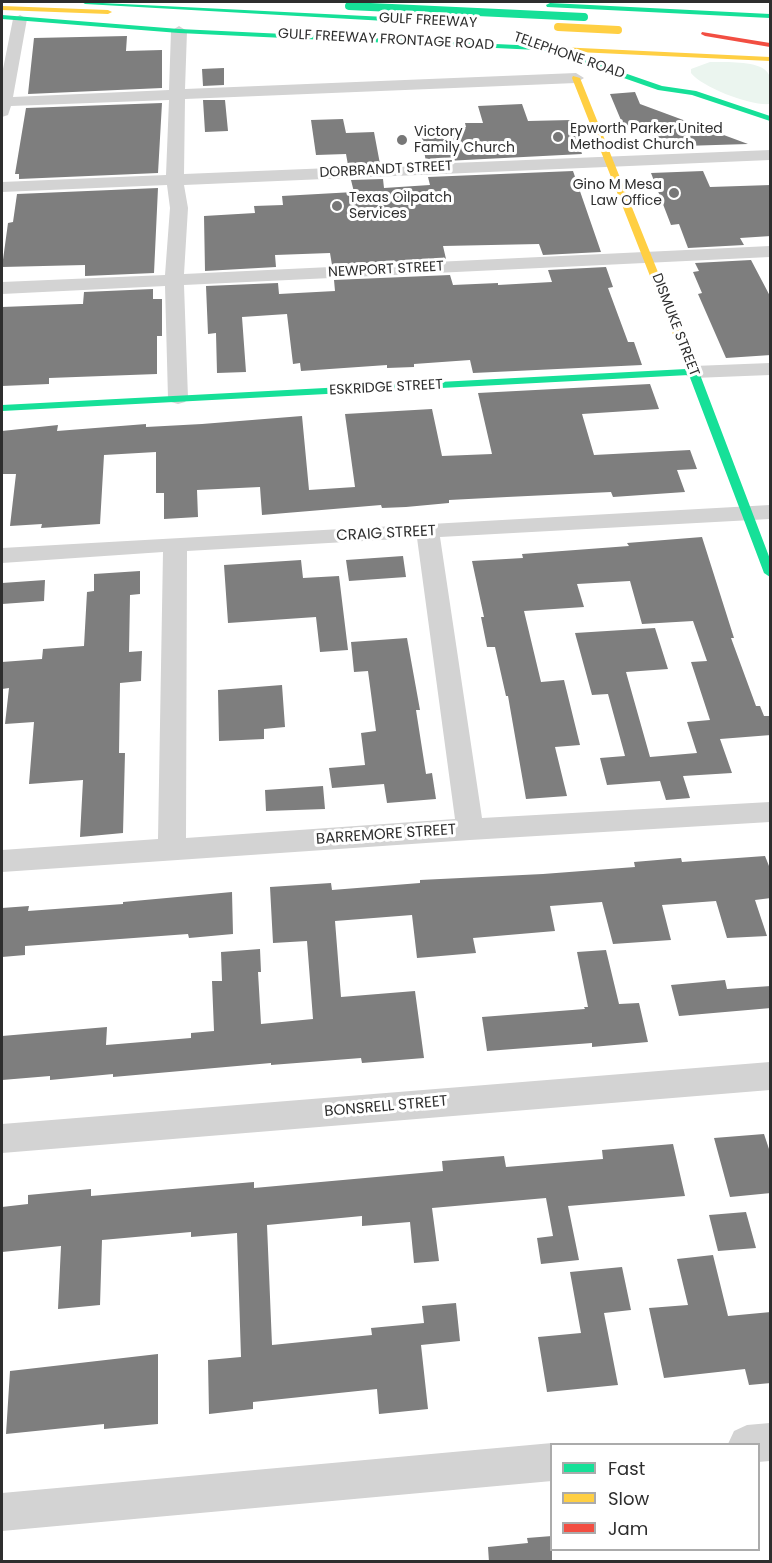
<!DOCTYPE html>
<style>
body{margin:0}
#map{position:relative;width:772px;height:1563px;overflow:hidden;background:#fff;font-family:Poppins,sans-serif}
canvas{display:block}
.frame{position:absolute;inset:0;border:3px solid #2e2e2e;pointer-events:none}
.legend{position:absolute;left:550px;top:1443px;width:210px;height:108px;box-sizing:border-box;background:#fff;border:2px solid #ababab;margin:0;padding:8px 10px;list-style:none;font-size:18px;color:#2e2e2e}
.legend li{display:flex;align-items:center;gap:12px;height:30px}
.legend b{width:30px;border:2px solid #ababab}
</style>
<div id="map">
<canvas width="772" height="1563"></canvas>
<div class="frame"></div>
<ul class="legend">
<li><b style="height:8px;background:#16e098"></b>Fast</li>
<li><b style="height:8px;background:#ffcf43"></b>Slow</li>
<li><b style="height:8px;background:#f24e42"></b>Jam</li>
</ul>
</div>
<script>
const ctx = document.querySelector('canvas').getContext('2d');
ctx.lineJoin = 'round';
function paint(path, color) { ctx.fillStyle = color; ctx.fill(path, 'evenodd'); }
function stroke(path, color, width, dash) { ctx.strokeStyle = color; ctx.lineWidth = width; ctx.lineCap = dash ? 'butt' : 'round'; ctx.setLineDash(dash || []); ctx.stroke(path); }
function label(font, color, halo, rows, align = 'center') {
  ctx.font = font + ' Poppins,sans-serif'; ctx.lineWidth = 6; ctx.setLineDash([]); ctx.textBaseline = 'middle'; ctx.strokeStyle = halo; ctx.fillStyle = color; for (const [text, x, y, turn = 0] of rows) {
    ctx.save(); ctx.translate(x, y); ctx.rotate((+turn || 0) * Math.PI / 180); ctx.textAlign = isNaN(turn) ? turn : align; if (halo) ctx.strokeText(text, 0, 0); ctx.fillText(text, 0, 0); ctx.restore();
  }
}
const green = new Path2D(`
 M710 62C724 62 764 60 769 75 772 83 770 95 770 104 751 106 703 88 691 73V69Z`);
const building = new Path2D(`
 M127 36 126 51 162 50V88L28 94 34 38Z
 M224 68V85L203 86 202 69Z
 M635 92 640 104 748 144 683 146 623 125 610 94Z
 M203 100H225L228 131 205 132Z
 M162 103 158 173 19 179V174H15L26 108Z
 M522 104 528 121 571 120 582 154 426 162 420 128 466 127 465 123H483L478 106Z
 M343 119 346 133 374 132 380 164 348 165 346 154 316 155 311 120Z
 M573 171 601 252 543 255 539 244 443 246 446 259 332 265 330 253 275 255 276 267 205 271 204 216 255 213 254 206 283 205 282 196 354 192 351 180 383 179 384 188 430 185 428 177Z
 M703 171 710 187 771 185V236L740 238 744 245 688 248 679 224 671 225 651 173Z
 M158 188 154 273 85 276V265L2 267 8 223 13 222 17 194Z
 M751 260 771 298V355L726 358 698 294 702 293 693 272 699 271 695 263Z
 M606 267 613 287 608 288 628 342H634L642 365 473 373 470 360 414 364V367L387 368V365L301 371 300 363 293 364 287 314 242 317 246 372 217 373 216 333 208 334 206 286 278 283 279 294 335 291 334 280 450 275 453 285 498 283V285L552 282 548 270Z
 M153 289V299H162V336H157V374L49 378V384L2 386V307L80 304H83L84 292Z
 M650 384 659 409 582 414 594 455 690 450 697 469 677 470 685 492 613 497 611 492 507 497 449 500V503L406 507 382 508 381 505 262 515 260 487 197 490 198 517 164 519V493H156V452L104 455 100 524 41 528 42 524 10 526 16 474H2V431L58 425 57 431 146 424V427L202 424 302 416 309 490 355 487 345 414 432 409 442 456 492 454 478 393Z
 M702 537 734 638H731L756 706H760L764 716H769L771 735 720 739 732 773 683 776 690 798 666 800 660 781 607 785 600 758 625 756 608 694 592 695 575 633 655 628 668 669 626 672 650 757 697 753 687 722 710 720 691 662 707 661 693 621 642 624 630 581 577 584 584 607 524 611 541 682 564 680 580 745 555 747 567 796 526 799 508 696H506L495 647H487L481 617H484L472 561 523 558 522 554 629 546 627 543Z
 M403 556 406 577 349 581 346 560Z
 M301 560 303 578 339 576 348 650 320 652 316 617 228 623 224 565Z
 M140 571V594L130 595 129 652 142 651 141 681 120 683 119 753H125L123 833 80 837 83 780 29 784 34 722 5 724 9 688 2 689V662L42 659 43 649 84 646 87 592 94 591V574Z
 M45 580 44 601 2 604V583Z
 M407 638 420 710H416L426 774 432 773 436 799 387 803 384 784 332 788 329 768 365 765 361 733 376 731 368 671 354 672 351 642Z
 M282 685 285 727 264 729V739L219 741 218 690Z
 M323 786 325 809 266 811 265 790Z
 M765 856 771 871V898L755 900 767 936 727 938 716 901 662 905 671 940 613 944 602 902 550 906 555 931 473 938 476 953 417 958 412 915 335 921 341 997 415 991 424 1058 362 1063 361 1058 271 1065V1063L113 1077V1074L50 1080V1076L2 1080V1036L107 1027 106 1045 191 1038V1033L214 1031 212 981H222L221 952 260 949 261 972H258L261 1024 313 1019 307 941 273 943 270 887 331 883 332 890 420 883V880L543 874 635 867 634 862 681 858 682 862Z
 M232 892 233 934 189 938 188 934 25 946V955L2 957V908L29 906 28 911 123 904V902Z
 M606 950 619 1004 639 1003 648 1042 592 1047V1043L487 1051 482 1017 585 1009 584 1007H588L577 952Z
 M725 980 727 989 771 986V1008L679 1016 671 985Z
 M764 1134 771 1155V1193L730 1197 714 1138Z
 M673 1144 685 1196 568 1206 579 1260 541 1264 537 1238 553 1236 546 1198 432 1208 439 1261 414 1263 410 1222 362 1226V1216L267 1225 272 1345 372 1335 371 1328 424 1323 422 1306 456 1303 460 1341 421 1345 428 1409 379 1414 377 1389 253 1402V1409L209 1414 208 1360 241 1357 237 1233 191 1237V1232L102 1240 100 1305 58 1309 61 1246 2 1252V1207L28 1204V1195L91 1189V1196L254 1182V1188L443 1171 442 1161 504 1156 506 1167 603 1159 602 1150Z
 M746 1212 756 1248 718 1251 709 1215Z
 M713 1255 728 1316 771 1312V1383L749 1385 745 1369 664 1378 649 1308 688 1305 677 1259Z
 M622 1267 631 1310 604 1313 618 1385 547 1392 538 1337 581 1333 570 1272Z
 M158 1354V1424L104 1429V1424L6 1434 10 1371Z
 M552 1536V1562H489L488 1547 528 1543 527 1538Z`);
const street = new Path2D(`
 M20 15 27 19 13 97 169 90 171 31 179 26 187 31 185 89 576 73 584 78 576 83 185 99 184 174 770 150V160L184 185 188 208 184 274 770 246V257L184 285 188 398 185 402 178 404 171 402 168 398 165 286 2 294V282L165 275 170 208 167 185 2 192V182L166 175 169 100 11 106 8 115 2 117V74L13 19Z
 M770 363V375L694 378 687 376 684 372 687 368 694 366Z
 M770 505V519L440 537 482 818 770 802V822L470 840 2 872V850L158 839 163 552 2 563V548ZM417 538 455 819 186 838 187 551Z
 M770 1062V1090L2 1153V1124Z
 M770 1423V1461L758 1462V1444H728L734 1431 747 1425Z
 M552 1443 555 1444H552V1481L2 1531V1493Z`);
const fast = new Path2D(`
 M82 2 386 17 390 19 386 21 85 4Z
 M550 3 770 14V18L547 7 546 5Z
 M2 15 179 29 559 47 563 49 559 51 179 33 2 19Z
 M581 58 662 86 696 91 770 116V121L692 95 658 90 578 62V58Z
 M681 339 686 342 699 372 770 559V577L764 573 689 375 2 411V405L686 369 676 342Z`);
const slow = new Path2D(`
 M2 6 108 10 112 12 108 14 2 10Z
 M559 47 770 57V61L556 51 555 49Z
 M573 76 580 78 686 342 685 344 681 345 676 342 572 78Z`);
const jam = new Path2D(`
 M702 32 770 43V47L705 36 701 34Z`);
const fastBridge = new Path2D(`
 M349 6 584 17`);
const slowBridge = new Path2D(`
 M558 27 618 30`);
const markers = [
 [558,137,6,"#777"],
 [402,140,6,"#777"],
 [674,193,6,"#777"],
 [337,206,6,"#777"]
];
const farStreetnames = [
 ["GULF FREEWAY",428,21,3],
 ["GULF FREEWAY FRONTAGE ROAD",386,40,3],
 ["TELEPHONE ROAD",569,56,19],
 ["DORBRANDT STREET",386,170,-3],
 ["NEWPORT STREET",386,270,-3],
 ["DISMUKE STREET",675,325,69],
 ["ESKRIDGE STREET",386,388,-3]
];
const farPoinames = [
 ["Epworth Parker United",570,129],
 ["Methodist Church",570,145],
 ["Victory",414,132],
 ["Family Church",414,148],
 ["Gino M Mesa",662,185,"right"],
 ["Law Office",662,201,"right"],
 ["Texas Oilpatch",349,198],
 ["Services",349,214]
];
const streetNames = [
 ["CRAIG STREET",386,534,-3],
 ["BARREMORE STREET",386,835,-4],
 ["BONSRELL STREET",386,1107,-5]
];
paint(green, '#ebf5ef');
paint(building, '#7e7e7e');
paint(street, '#d3d3d3');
paint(fast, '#16e098');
paint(slow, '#ffcf43');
paint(jam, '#f24e42');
stroke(fastBridge, '#16e098', 8);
stroke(slowBridge, '#ffcf43', 8);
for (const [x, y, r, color] of markers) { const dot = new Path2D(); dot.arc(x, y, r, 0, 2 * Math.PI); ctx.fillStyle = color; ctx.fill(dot); stroke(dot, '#fff', 2); }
label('14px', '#2e2e2e', '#fff', farStreetnames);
label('14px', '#2e2e2e', '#fff', farPoinames, 'left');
label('15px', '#2e2e2e', '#fff', streetNames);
</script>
